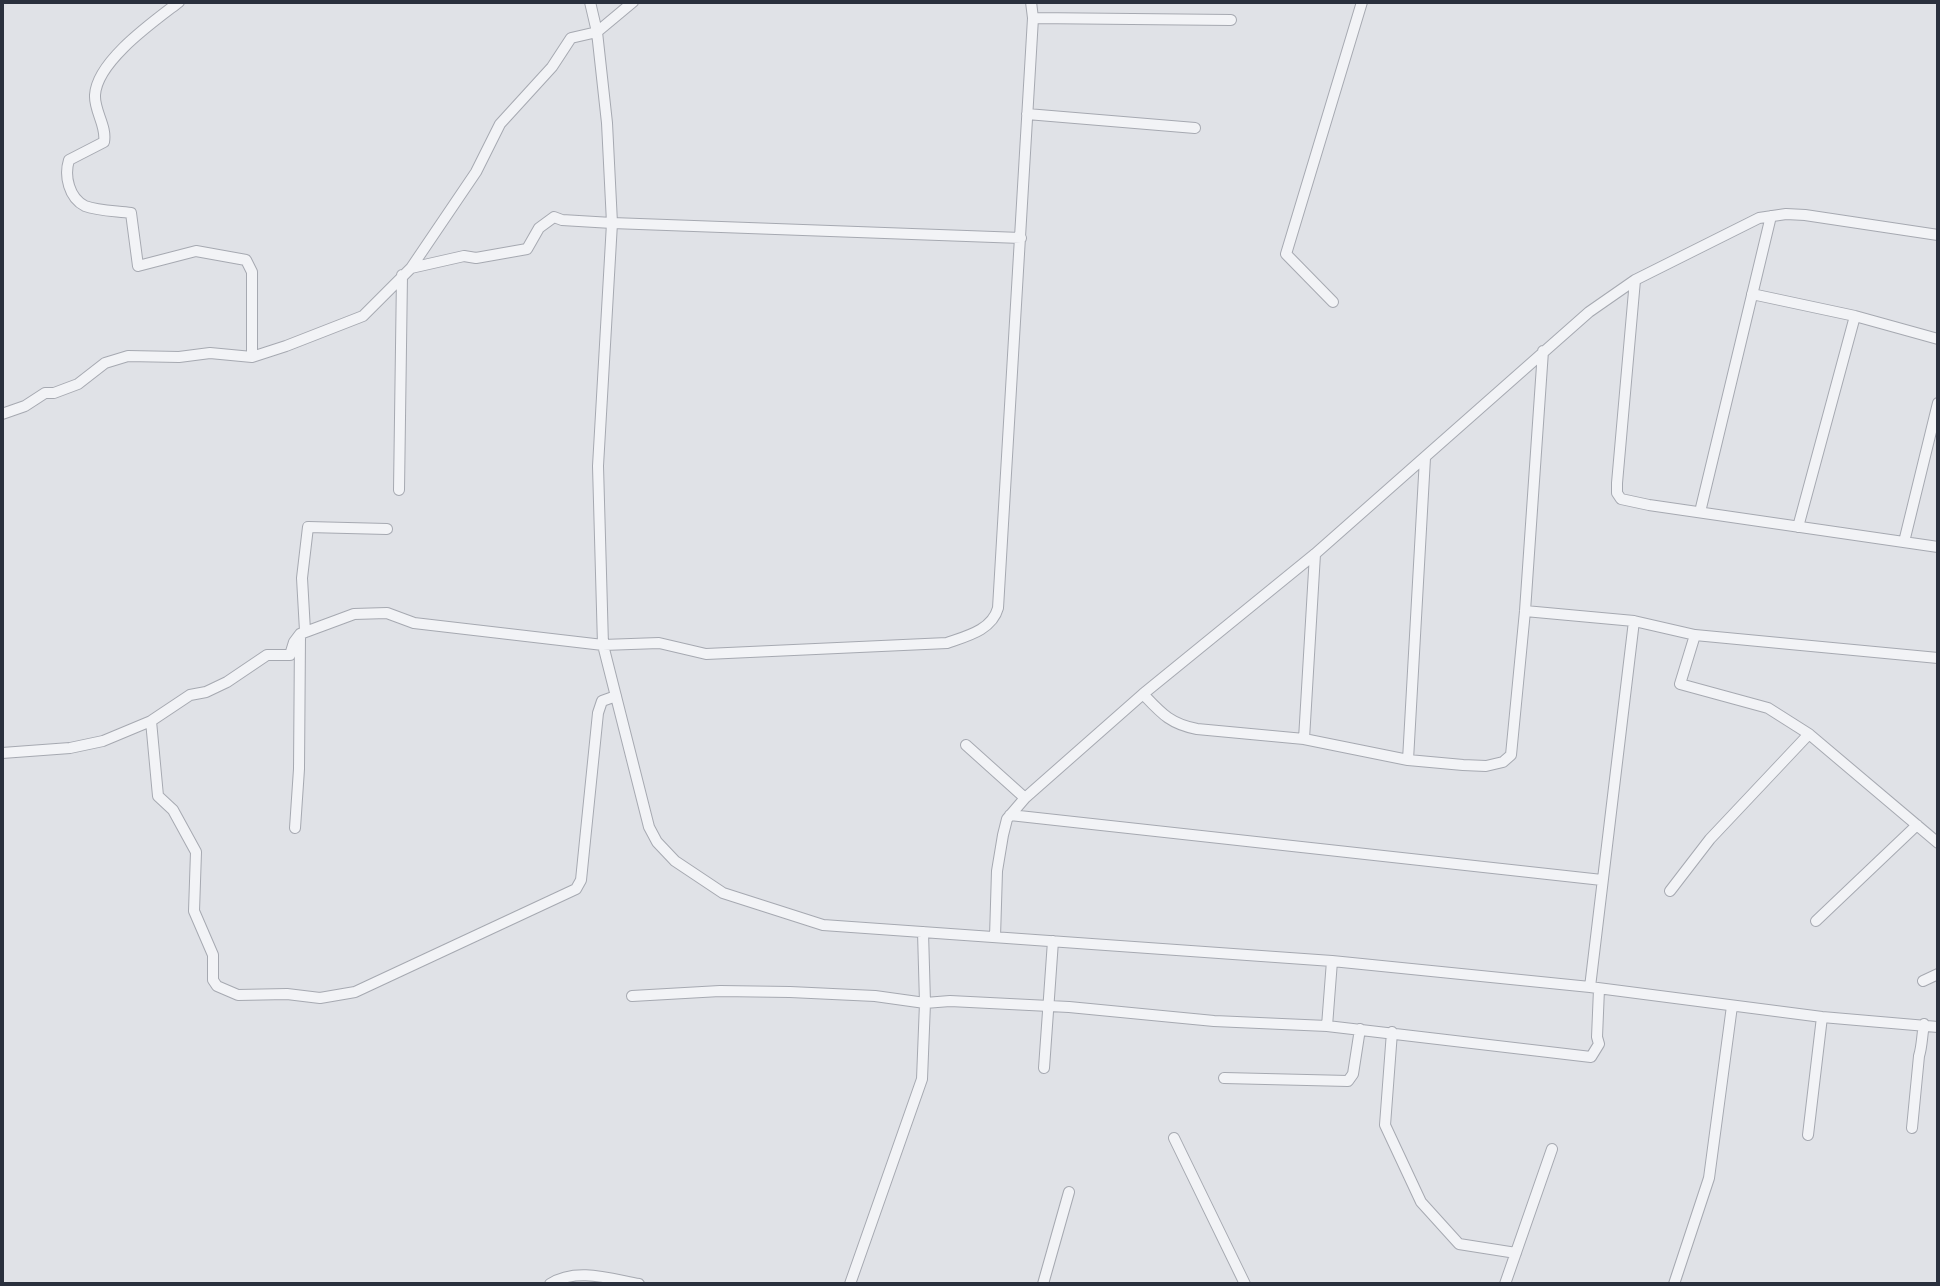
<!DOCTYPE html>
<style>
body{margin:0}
#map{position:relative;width:1940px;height:1286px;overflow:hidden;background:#e0e2e7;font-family:Arial,sans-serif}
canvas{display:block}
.frame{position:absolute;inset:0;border:4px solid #2a303d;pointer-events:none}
</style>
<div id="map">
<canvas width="1940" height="1286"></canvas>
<div class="frame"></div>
</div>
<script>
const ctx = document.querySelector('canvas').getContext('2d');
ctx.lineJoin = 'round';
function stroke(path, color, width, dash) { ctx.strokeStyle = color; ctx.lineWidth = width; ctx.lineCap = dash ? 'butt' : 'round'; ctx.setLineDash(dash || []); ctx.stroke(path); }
const minor = new Path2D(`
 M179 2C153 22 97 61 95 95 94 111 107 126 104 142L69 160C64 176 69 198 85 206 98 211 117 211 131 213L138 266 196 251 246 260 252 272V357
 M590 2 597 32 607 123 612 223 598 466 603 645 649 827 657 842 675 861 723 893 823 925 1332 961 1590 987 1822 1017 1938 1027
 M1033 18 1231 20
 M1027 114 1195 128
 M411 268 464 256 476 258 527 249 539 228 554 217 562 220 612 223 1021 238
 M1635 280 1617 483V493L1621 499 1649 505 1938 547
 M1752 294 1855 316 1938 339
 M1333 302 1286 254 1362 2
 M2 414 25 406 45 393H54L78 384 105 363 128 356 179 357 210 353 252 357 286 346 363 316 411 268 476 172 500 124 552 67 571 38 597 32 633 2
 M399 490 402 275
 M1700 512 1771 216
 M1798 527 1855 316
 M1904 542 1938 403
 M1525 611 1634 621 1695 635 1938 658
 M305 631 302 578 308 527 387 529
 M1695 635 1680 684 1768 708 1809 734 1938 843
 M1143 694C1161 713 1170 724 1197 729L1304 739 1408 760 1463 765 1486 766 1503 762 1511 755 1525 611 1543 351
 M151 721 158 796 173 810 196 852 194 911 213 955V980L217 986 238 995 287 994 320 998 355 992 576 889 581 880 598 713 602 701 616 696
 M1304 739 1315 554
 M966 745 1025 798
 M2 753 70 748 103 741 151 721 190 695 206 692 227 682 267 655H290L294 642 300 634 354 614 387 613 414 623 603 645 659 643 706 654 947 643C967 636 992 630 998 608L1033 18 1031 2
 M1408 760 1425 458
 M1010 815 1602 880
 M295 828 299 769 300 636
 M1670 891 1710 839 1809 734
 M1816 921 1917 825
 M995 937 997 871 1003 835 1007 819 1025 798 1143 694 1315 554 1589 312 1635 280 1759 218 1786 214 1805 215 1938 235
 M1923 981 1938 974
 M1590 987 1634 621
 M632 996 720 991 790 992 875 996 925 1003 950 1001 1069 1007 1214 1021 1327 1026 1591 1057 1599 1044 1597 1037 1599 989
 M1327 1026 1332 961
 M1392 1032 1385 1125 1421 1202 1459 1244 1516 1253
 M1044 1068 1053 941
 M1224 1078 1348 1081 1353 1074 1360 1029
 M1912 1128 1919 1056C1922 1047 1922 1035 1924 1024
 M1808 1135 1822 1017
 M1174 1138 1245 1284
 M550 1284C576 1267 611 1279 639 1284
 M850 1284 922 1079 925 1003 923 932
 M1043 1284 1069 1192
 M1505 1284 1552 1149
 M1674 1284 1709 1178 1732 1006`);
stroke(minor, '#a6a9b1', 12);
stroke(minor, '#f2f3f6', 10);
</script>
